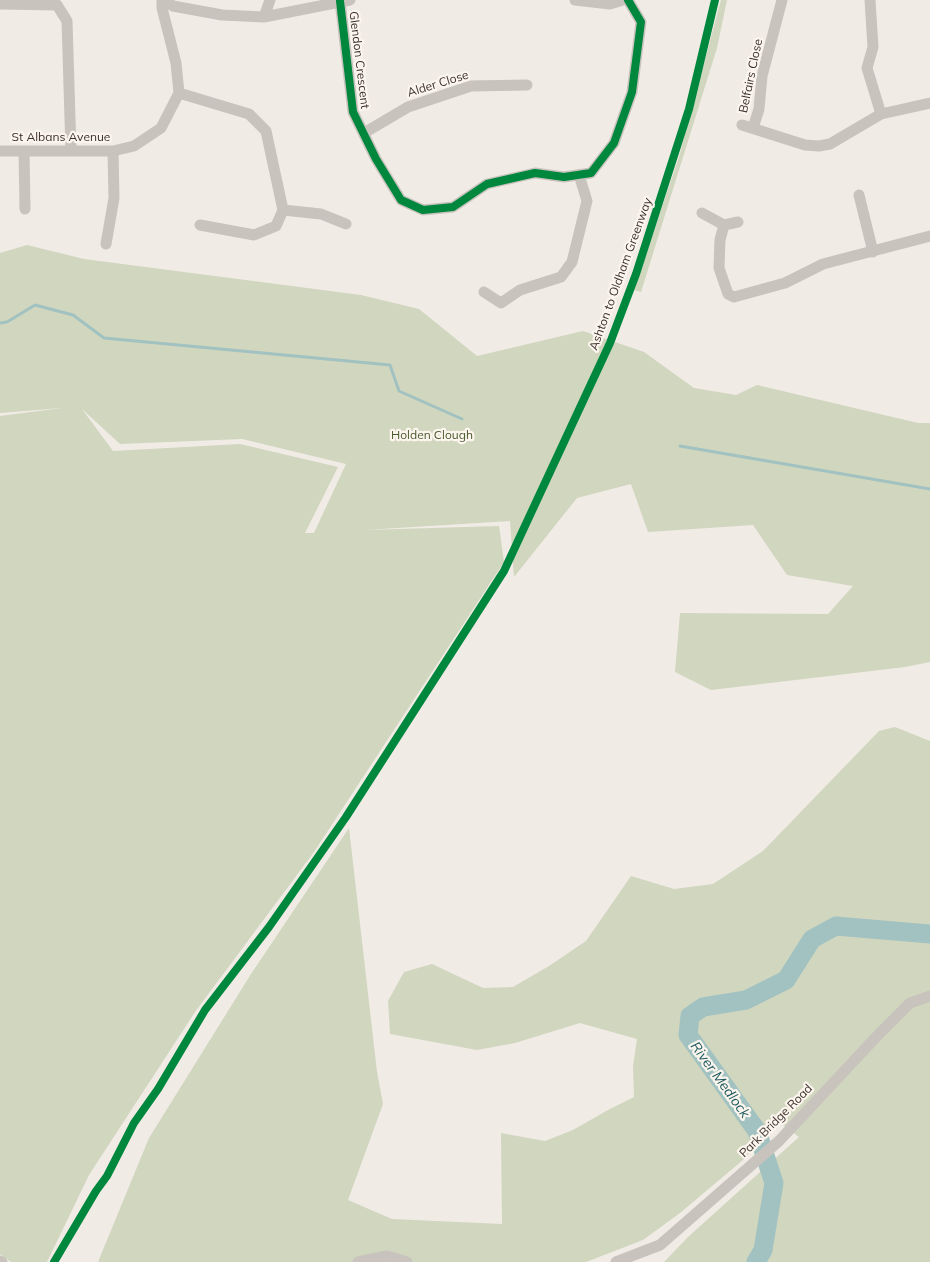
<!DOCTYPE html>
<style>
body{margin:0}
canvas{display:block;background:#f0ebe5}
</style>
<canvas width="930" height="1262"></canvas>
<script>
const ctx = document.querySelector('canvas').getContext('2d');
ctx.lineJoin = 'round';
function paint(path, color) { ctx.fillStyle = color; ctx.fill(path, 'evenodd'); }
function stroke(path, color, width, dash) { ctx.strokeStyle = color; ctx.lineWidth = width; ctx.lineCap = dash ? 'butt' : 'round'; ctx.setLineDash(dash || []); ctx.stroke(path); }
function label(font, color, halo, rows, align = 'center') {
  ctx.font = font + ' Mulish,sans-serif'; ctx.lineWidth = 4.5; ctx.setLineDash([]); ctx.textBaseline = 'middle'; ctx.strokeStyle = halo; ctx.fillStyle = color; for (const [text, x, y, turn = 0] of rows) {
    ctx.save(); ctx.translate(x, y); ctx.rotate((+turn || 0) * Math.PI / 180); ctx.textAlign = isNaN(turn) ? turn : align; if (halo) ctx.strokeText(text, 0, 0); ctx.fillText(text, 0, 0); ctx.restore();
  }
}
const green = new Path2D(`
 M721 0H727L717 48 641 292 634 290 679 157Z
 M27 245 84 259 361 295 419 309 477 356 583 331 644 352 694 388 736 395 757 385 918 423H930V662L905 667 711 690 675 672 680 613 828 614 853 586 787 575 753 525 648 532 631 484 577 498 514 577 510 521 365 530 499 526 504 562 314 852 195 1012 89 1175 47 1262H11L0 1254V416L62 408 0 413V253ZM82 409 120 444 242 439 346 464 314 533H305L338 467 240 444 113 451Z
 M895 727 930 741V1262H664L688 1237 799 1137 779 1122 743 1160 680 1213 643 1240 586 1262H98L149 1138 251 974 349 828 377 1072 383 1104 348 1200 392 1219 502 1224 501 1133 545 1141 573 1130 608 1110 634 1097 633 1066 637 1039 580 1023 515 1043 477 1050 390 1034 388 1001 404 972 432 964 483 988 513 987 549 966 586 941 631 876 674 889 713 884 763 851 879 731Z`);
const stream = new Path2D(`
 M0 323 7 322 35 305 73 315 104 338 390 365 399 391 462 419
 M680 446 930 489`);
const river = new Path2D(`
 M756 1262 763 1250 774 1183 757 1131 688 1035 690 1016 703 1007 746 1000 786 980 812 939 836 926 930 934`);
const minor = new Path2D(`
 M163 0 173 6 222 15 264 17 350 0
 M575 0 610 4 623 0
 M870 0 873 47 867 68 881 114
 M340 1 353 112 376 159 401 200 423 210 453 207 487 184 535 173 564 177 591 173 614 143 632 92 641 22 628 0
 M0 4 57 5 67 21 71 151
 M264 17 270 0
 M179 93 249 114 266 131 283 210 276 226 254 235 200 225
 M742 125 805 145 819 146 830 144 881 114 930 103
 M753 128 759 109 762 76 782 0
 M364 133 408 107 471 86 527 85
 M0 151H113L134 146 161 128 179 93 176 63 162 8V0
 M24 151 25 209
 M859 195 873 252
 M283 210 321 214 346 224
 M702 213 724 225 738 222
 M724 225 720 240 719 268 728 294 734 297 785 283 823 264 930 236
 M106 244 114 198 113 151
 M484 292 501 303 520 290 561 277 572 262 587 201 579 175
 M0 1261 2 1262
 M358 1262 387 1256 407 1262
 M616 1262 660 1245 779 1141 878 1035 910 1003 930 996`);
const cycleway = new Path2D(`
 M340 1 353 112 376 159 401 200 423 210 453 207 487 184 535 173 564 177 591 173 614 143 632 92 641 22 628 0
 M54 1262 96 1191 107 1176 134 1123 158 1089 205 1010 269 927 346 817 504 571 610 343 636 274 689 109 715 0`);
const streetNames = [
 ["Glendon Crescent",359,60,83],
 ["Belfairs Close",751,76,-78],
 ["Alder Close",438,84,-17],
 ["St Albans Avenue",61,137],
 ["Ashton to Oldham Greenway",621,274,-70],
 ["Park Bridge Road",776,1121,-45]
];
const parkNames = [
 ["Holden Clough",432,435]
];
const waterNames = [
 ["River Medlock",720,1080,54]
];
paint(green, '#d1d6bf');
stroke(stream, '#a1c2c1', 3);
stroke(river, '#a1c2c1', 19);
stroke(minor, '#c9c3be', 11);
stroke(cycleway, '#00873e', 8);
label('12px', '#3b302b', '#fbf5ee', streetNames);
label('12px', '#4a5a2e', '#fbf5ee', parkNames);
label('italic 14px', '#1f5a5e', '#fbf5ee', waterNames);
</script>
